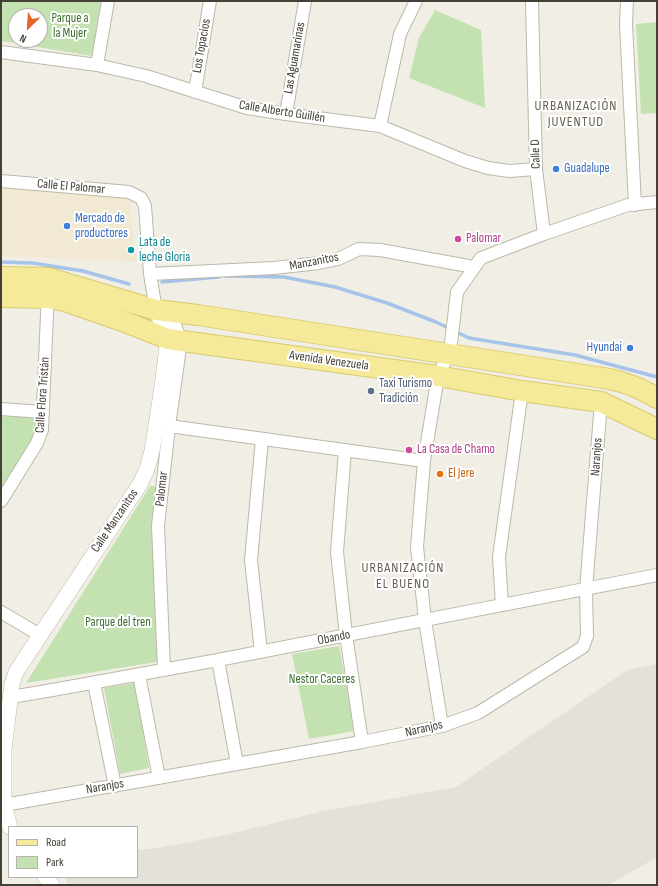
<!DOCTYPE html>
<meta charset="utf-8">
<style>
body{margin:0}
#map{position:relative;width:658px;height:886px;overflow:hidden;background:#f1efe5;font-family:"Sofia Sans Condensed",sans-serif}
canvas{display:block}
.frame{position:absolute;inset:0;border:2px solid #434035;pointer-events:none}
.legend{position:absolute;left:8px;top:826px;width:130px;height:52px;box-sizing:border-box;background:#fff;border:1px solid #b4b3ae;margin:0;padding:5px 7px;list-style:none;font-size:12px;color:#434035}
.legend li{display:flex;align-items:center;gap:8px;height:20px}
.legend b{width:20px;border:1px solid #b4b3ae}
.north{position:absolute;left:8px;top:8px;width:40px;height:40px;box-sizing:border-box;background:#fff;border:1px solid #b4b3ae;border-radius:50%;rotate:205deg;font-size:11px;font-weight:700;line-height:16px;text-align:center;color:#434035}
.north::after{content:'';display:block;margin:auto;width:14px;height:18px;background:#e76327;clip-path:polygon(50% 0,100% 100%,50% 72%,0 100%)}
</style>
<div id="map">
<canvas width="658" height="886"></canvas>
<div class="frame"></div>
<ul class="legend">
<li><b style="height:5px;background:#f5ea9a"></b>Road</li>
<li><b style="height:11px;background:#c4e2b1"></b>Park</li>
</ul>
<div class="north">N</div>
</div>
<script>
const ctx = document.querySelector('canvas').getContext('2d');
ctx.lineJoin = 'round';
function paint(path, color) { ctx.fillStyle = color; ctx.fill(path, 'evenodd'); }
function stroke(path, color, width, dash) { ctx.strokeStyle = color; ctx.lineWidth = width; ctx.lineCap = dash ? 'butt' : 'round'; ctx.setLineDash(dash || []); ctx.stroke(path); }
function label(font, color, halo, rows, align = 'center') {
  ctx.font = font + ' "Sofia Sans Condensed",sans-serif'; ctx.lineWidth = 4; ctx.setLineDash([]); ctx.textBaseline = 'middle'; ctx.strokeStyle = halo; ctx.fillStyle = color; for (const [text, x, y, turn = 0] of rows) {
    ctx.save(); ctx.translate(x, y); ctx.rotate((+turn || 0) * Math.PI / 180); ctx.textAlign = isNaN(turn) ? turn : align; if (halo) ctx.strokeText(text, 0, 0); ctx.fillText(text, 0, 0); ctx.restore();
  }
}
const commercial = new Path2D(`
 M1 186 129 196 137 262 1 256Z`);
const industrial = new Path2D(`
 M657 664V857L609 885H68L65 877H137V850L158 848 229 834 319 812 456 787 627 670Z`);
const green = new Path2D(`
 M1 1H101L92 56 1 41ZM16 16H40V40H16Z
 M435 10 481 30 485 108 409 78 419 38Z
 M657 22V113L641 114 636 24Z
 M1 416 37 418 34 440 1 495Z
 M150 486H160L169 660 26 683Z
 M339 646 355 731 309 739 292 654Z
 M135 683 149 768 120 774 104 688Z`);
const stream = new Path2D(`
 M1 262 32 263 83 271 129 284
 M225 276 284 277 335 287 387 303 436 322 469 338 575 355 657 377
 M162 282 219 277`);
const minor = new Path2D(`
 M532 1 536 169 544 234
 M627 1 626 24 635 205
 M1 52 97 65 146 76 247 108 286 114 380 126 465 161 488 168 509 171 536 169
 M97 65 108 1
 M195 92 210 1
 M286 114 305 1
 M380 126 400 34 416 1
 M1 181 129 192 141 198 145 206 150 274 156 310
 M150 274 274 268 319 263 338 259 359 249 380 250 474 267
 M1 409 43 412
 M169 426 424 461
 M345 450 337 552 346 635 362 742
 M1 501 37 443 42 430 48 291
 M502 605 499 557 522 391
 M1 612 40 635
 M261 652 251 560 262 439
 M218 660 237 764
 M164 669 158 526 169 426 181 341 170 312
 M139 675 159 778
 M94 683 115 786
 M11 697 47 691 218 660 657 575
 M442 726 425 620 417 547 424 461 438 376 448 355 451 343 457 292 481 258 544 234 628 205 657 202
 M4 805 362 742 442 726 478 713 583 647 587 636 586 589 601 402`);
const tertiary = new Path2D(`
 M10 827 4 805V749L12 684 16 672 140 484 147 469 152 451 162 387 168 339 156 310
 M45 877 52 885`);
const primary = new Path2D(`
 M1 277 49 278 156 310 198 315 610 379C628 383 642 389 657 398
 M1 297 48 298 65 301 128 323 168 339 438 376 522 391 601 402 657 429`);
const markers = [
 [556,169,4,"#3f7fe0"],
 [67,226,4,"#3f7fe0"],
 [458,239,4,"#d1479c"],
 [131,250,4,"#0f9aa8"],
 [630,348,4,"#3f7fe0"],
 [371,391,4,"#5c6f8a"],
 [409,450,4,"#d1479c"],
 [440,474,4,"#e8710a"]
];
const parkNames = [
 ["Parque a",70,19],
 ["la Mujer",70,34],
 ["Parque del tren",118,623],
 ["Nestor Caceres",322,680]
];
const streetNames = [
 ["Los Topacios",202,46,-80],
 ["Las Aguamarinas",295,58,-80],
 ["Calle Alberto Guillén",282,112,9],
 ["Calle D",536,154,-92],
 ["Calle El Palomar",71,187,5],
 ["Manzanitos",314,262,-11],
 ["Avenida Venezuela",329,361,8],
 ["Calle Flora Tristán",43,395,-86],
 ["Naranjos",597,457,-86],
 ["Palomar",162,489,-84],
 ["Calle Manzanitos",115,521,-56],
 ["Obando",334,638,-11],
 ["Naranjos",424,729,-13],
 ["Naranjos",105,787,-10]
];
const shopNames = [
 ["Guadalupe",564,169],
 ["Mercado de",75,219],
 ["productores",75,234],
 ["Hyundai",622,348,"right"]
];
const hotelNames = [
 ["Palomar",466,239],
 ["La Casa de Chamo",417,450]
];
const cultureNames = [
 ["Lata de",139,243],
 ["leche Gloria",139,258]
];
const serviceNames = [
 ["Taxi Turismo",379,384],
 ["Tradición",379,399]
];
const foodNames = [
 ["El Jere",448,474]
];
const neighbourhoodNames = [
 ["URBANIZACIÓN",576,106],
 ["JUVENTUD",576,122],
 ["URBANIZACIÓN",403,568],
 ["EL BUENO",403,584]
];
paint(commercial, '#f2e9d2');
paint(industrial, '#e3e1da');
paint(green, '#c4e2b1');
stroke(stream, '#a6c3e9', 3.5);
stroke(minor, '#bcb8a9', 14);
stroke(tertiary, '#bcb8a9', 16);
stroke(primary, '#d8ca6c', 22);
stroke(minor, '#fff', 12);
stroke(tertiary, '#fff', 15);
stroke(primary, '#f5ea9a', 20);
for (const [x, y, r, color] of markers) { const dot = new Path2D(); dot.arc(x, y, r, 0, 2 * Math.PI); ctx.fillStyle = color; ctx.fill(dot); stroke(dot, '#fff', 1.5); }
label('13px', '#3c6f2e', '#fff', parkNames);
label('13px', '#434035', '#fff', streetNames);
label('13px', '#366cbe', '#fff', shopNames, 'left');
label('13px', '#b23c85', '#fff', hotelNames, 'left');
label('13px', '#0d838f', '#fff', cultureNames, 'left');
label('13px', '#4e5e75', '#fff', serviceNames, 'left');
label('13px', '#c56008', '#fff', foodNames, 'left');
ctx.letterSpacing = '1px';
label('14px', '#655f4e', '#fff', neighbourhoodNames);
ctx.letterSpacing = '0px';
</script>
